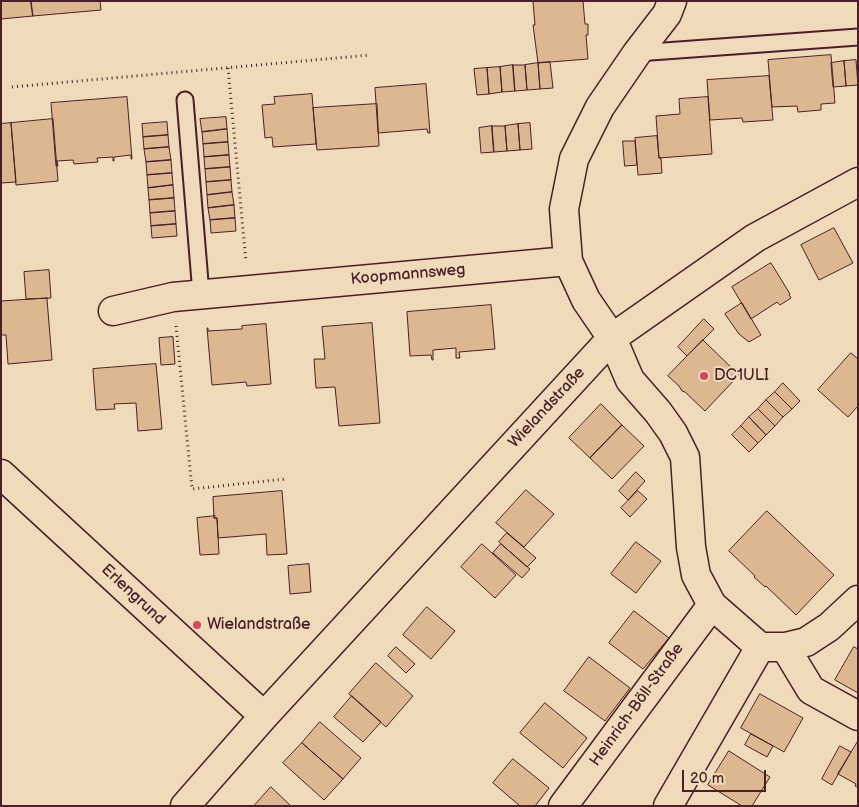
<!DOCTYPE html>
<meta charset="utf-8">
<style>
body{margin:0}
#map{position:relative;width:859px;height:807px;overflow:hidden;background:#efdbb9;font-family:"Balsamiq Sans",sans-serif}
canvas{display:block}
.frame{position:absolute;inset:0;border:2px solid #4a1f2b;pointer-events:none}
.scale{position:absolute;left:682px;top:770px;width:84px;height:22px;box-sizing:border-box;border:2px solid #4a1f2b;border-top:0;padding-left:6px;font-size:15px;line-height:18px;white-space:nowrap;color:#4a1f2b;-webkit-text-stroke:4px #efdbb9;paint-order:stroke}
</style>
<div id="map">
<canvas width="859" height="807"></canvas>
<div class="frame"></div>
<div class="scale">20 m</div>
</div>
<script>
const ctx = document.querySelector('canvas').getContext('2d');
ctx.lineJoin = 'round';
function paint(path, color) { ctx.fillStyle = color; ctx.fill(path, 'evenodd'); }
function stroke(path, color, width, dash) { ctx.strokeStyle = color; ctx.lineWidth = width; ctx.lineCap = dash ? 'butt' : 'round'; ctx.setLineDash(dash || []); ctx.stroke(path); }
function label(font, color, halo, rows, align = 'center') {
  ctx.font = font + ' "Balsamiq Sans",sans-serif'; ctx.lineWidth = 4; ctx.setLineDash([]); ctx.textBaseline = 'middle'; ctx.strokeStyle = halo; ctx.fillStyle = color; for (const [text, x, y, turn = 0] of rows) {
    ctx.save(); ctx.translate(x, y); ctx.rotate((+turn || 0) * Math.PI / 180); ctx.textAlign = isNaN(turn) ? turn : align; if (halo) ctx.strokeText(text, 0, 0); ctx.fillText(text, 0, 0); ctx.restore();
  }
}
const building = new Path2D(`
 M1 1H31L33 16 1 19Z
 M31 1H100L101 10 33 16Z
 M583 1 585 24H588V35H586L588 59 538 63 533 25H535L533 2Z
 M831 55 835 103 821 104V110L798 112 797 106 772 107 768 60Z
 M856 60 858 85 846 86 844 61Z
 M844 61 846 86 833 87 831 63Z
 M550 62 553 88 540 89 538 63Z
 M538 63 540 89 527 90 525 65Z
 M513 65H525L527 90 515 91Z
 M513 65 515 91 502 92 500 67Z
 M500 67 502 92 489 94 487 68Z
 M487 68 489 94 477 95 474 69Z
 M769 76 773 120 743 122 742 118 710 120 707 80Z
 M426 84 430 133H428L427 129 378 133 375 88Z
 M312 94 316 144 273 147 272 137 265 138 262 105 275 104 274 97Z
 M127 97 132 159H131V155L114 157V161H113V157L97 158 98 162 74 164 73 160 57 161 58 166H56L51 103Z
 M708 97 712 154 659 158 656 116 680 114 679 99Z
 M377 104 379 146 317 150 313 108Z
 M226 117 227 129 202 132 200 119Z
 M53 119 58 181 16 185 11 123Z
 M167 122 168 135 143 137 142 124Z
 M11 123 16 182 1 183V124Z
 M530 123 532 149 520 150 518 124Z
 M518 124 520 150 507 151 505 126Z
 M492 126 494 152 481 153 479 128Z
 M492 126H505L507 151 494 152Z
 M227 129 228 142 203 144 202 132Z
 M168 135 169 147 144 149 143 137Z
 M657 136 659 158H661L662 173 638 175 635 138Z
 M623 141H635L637 165 625 166Z
 M228 142 229 155 204 157 203 144Z
 M169 147 171 160 146 162 144 149Z
 M229 155 230 167 205 169 204 157Z
 M171 160 172 173 147 175 146 162Z
 M230 167 231 180 206 182 205 169Z
 M172 173 173 185 148 188 147 175Z
 M231 180 232 192 207 195 206 182Z
 M173 185 174 198 149 200 148 188Z
 M232 192 234 205 208 208 207 195Z
 M174 198 175 211 150 213 149 200Z
 M234 205 235 218 210 220 208 208Z
 M175 211 176 224 151 226 150 213Z
 M235 218 236 231 211 233 210 220Z
 M176 224 177 236 152 238 151 226Z
 M834 228 853 263 819 280 801 245Z
 M771 263 790 294 789 295 791 298 780 305 777 302 751 319 732 287Z
 M49 270 51 298 26 299 24 272Z
 M47 299 52 360 8 364 6 335H1V301L47 298Z
 M742 303 761 335 749 342 739 334 725 314Z
 M491 305 495 349 459 352 460 358H456V348L433 350V360H432L431 355 410 356 407 312Z
 M704 319 714 329 687 356 678 347Z
 M372 323 380 423 339 426 335 387 316 388 314 359H325L322 327Z
 M266 324 271 384 247 386 246 382 212 385 207 328H208V331L242 329V326Z
 M173 337 175 364 161 365 159 338Z
 M703 340 739 375 705 411 685 392 682 391 679 386 668 376Z
 M851 353 858 359V406L848 417 818 390Z
 M156 364 162 429 138 431 136 403 114 404 115 409 96 410 93 369Z
 M783 383 800 401 792 409 775 392Z
 M775 392 792 409 783 417 766 400Z
 M766 400 783 417 775 426 758 409Z
 M601 404 622 425 590 458 569 438Z
 M758 409 775 426 766 435 749 417Z
 M749 417 766 435 758 443 741 426Z
 M622 425 644 446 612 479 590 458Z
 M741 426 758 443 749 452 732 435Z
 M636 472 645 481 628 500 619 491Z
 M526 490 554 514 524 547 496 523Z
 M282 491 287 554 267 555 266 534 218 538 217 518H214L213 497Z
 M638 491 647 499 630 517 621 508Z
 M767 511 834 575 796 615 766 586 765 587 754 577 755 576 729 551Z
 M215 516 214 518H217L219 554 200 555 197 518Z
 M507 533 536 558 527 567 499 542Z
 M636 542 661 561 636 593 611 574Z
 M482 544 516 575 495 598 461 567Z
 M501 544 530 569 522 578 493 553Z
 M309 564 311 592 290 594 288 566Z
 M427 607 455 631 431 659 403 635Z
 M634 611 669 638 643 669 609 643Z
 M396 647 415 664 406 673 388 656Z
 M854 647 858 649V693L835 680Z
 M589 657 630 688 605 721 564 691Z
 M376 663 413 696 386 727 349 694Z
 M760 694 803 718 784 752 741 728Z
 M352 696 381 722 363 742 334 717Z
 M545 703 587 738 563 768 520 733Z
 M320 722 361 758 343 779 302 743Z
 M751 734 773 746 767 757 745 745Z
 M858 741V787H857L855 786 856 784 838 774Z
 M302 743 343 779 324 800 283 763Z
 M840 746 851 752 832 785 822 779Z
 M729 751 770 777 752 806H742L708 785Z
 M513 759 549 788 535 806H520L493 783Z
 M271 787 291 806H254Z`);
const path = new Path2D(`
 M228 68 246 262
 M12 87 370 55
 M176 326 192 489 285 479`);
const lane = new Path2D(`
 M637 53 858 37
 M185 100 201 294`);
const street = new Path2D(`
 M672 1 667 14 637 53 600 107 574 159 564 209 568 261 586 300 612 338 630 380 658 412 673 433 685 457 691 547 696 575 712 605 760 647H785L806 642 829 627 858 600
 M113 311 173 297 568 261
 M1 474 264 716
 M785 647 811 690 858 716
 M185 806 264 716 612 338 755 238 858 182
 M563 806 712 605
 M668 806 760 647`);
const markers = [
 [704,376,5,"#d1495b"],
 [197,625,5,"#d1495b"]
];
const streetNames = [
 ["Koopmannsweg",408,275,-5],
 ["Wielandstraße",547,408,-47],
 ["Erlengrund",133,595,43],
 ["Heinrich-Böll-Straße",637,705,-54]
];
const poiNames = [
 ["DC1ULI",714,376],
 ["Wielandstraße",207,625]
];
paint(building, '#dcb790');
stroke(building, '#4a1f2b', 1);
stroke(lane, '#4a1f2b', 19);
stroke(street, '#4a1f2b', 31);
stroke(path, '#4a1f2b', 3, [1, 4]);
stroke(lane, '#efdbb9', 15);
stroke(street, '#efdbb9', 28);
for (const [x, y, r, color] of markers) { const dot = new Path2D(); dot.arc(x, y, r, 0, 2 * Math.PI); ctx.fillStyle = color; ctx.fill(dot); stroke(dot, '#efdbb9', 2); }
label('16px', '#4a1f2b', '#efdbb9', streetNames);
label('16px', '#4a1f2b', '#efdbb9', poiNames, 'left');
</script>
